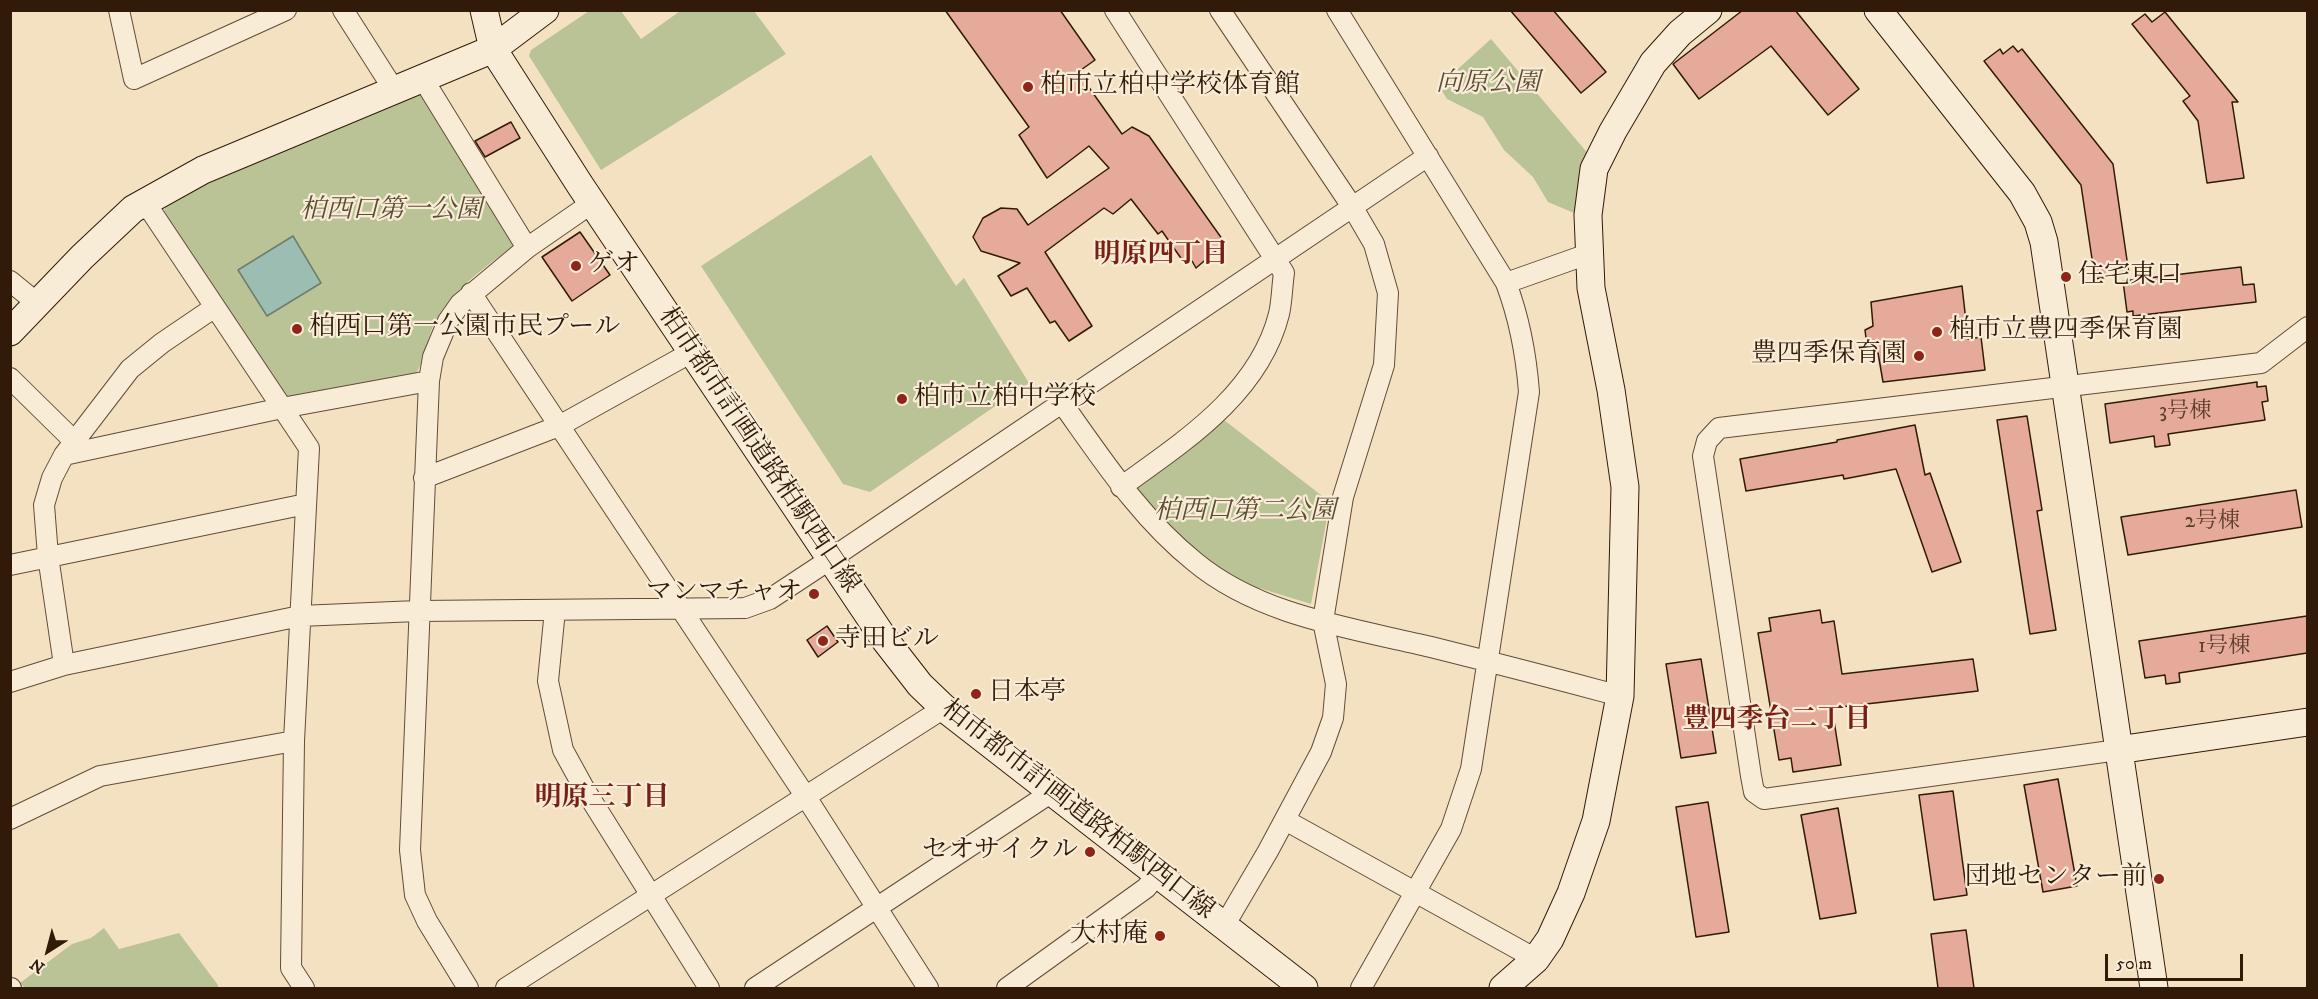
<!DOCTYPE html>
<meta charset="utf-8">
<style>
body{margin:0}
#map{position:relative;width:2318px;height:999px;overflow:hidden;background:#f4e1c2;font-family:"IM FELL DW Pica",serif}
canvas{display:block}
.frame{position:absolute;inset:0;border:12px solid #311a07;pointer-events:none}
.north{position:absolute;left:18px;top:921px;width:60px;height:60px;-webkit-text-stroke:4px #f8ecd7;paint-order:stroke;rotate:216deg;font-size:16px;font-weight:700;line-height:24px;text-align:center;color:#311a07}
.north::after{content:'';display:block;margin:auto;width:21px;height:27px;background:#311a07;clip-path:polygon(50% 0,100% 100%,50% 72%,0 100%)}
.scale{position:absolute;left:2105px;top:954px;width:138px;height:27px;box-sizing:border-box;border:3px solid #311a07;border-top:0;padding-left:8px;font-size:18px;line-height:21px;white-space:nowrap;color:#311a07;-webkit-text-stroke:4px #f8ecd7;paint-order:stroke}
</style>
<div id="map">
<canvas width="2318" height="999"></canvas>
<div class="frame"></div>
<div class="north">N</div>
<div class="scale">50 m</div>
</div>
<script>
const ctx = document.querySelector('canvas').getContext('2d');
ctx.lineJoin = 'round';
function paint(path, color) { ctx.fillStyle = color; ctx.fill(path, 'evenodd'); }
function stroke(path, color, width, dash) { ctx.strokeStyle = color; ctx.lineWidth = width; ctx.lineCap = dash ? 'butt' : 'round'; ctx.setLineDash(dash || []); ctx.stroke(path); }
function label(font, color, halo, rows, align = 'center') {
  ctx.font = font + ' "IM FELL DW Pica","Noto Serif JP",serif'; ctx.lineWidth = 4.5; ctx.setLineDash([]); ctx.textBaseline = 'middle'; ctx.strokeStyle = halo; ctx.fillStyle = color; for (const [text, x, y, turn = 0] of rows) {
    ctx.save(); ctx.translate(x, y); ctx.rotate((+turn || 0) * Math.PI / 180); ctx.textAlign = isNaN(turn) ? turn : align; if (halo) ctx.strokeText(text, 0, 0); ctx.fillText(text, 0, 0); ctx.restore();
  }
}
const green = new Path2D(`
 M589 11H621L641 39 680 11H754L786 54 601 170 529 56 531 50Z
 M1491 39 1590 156 1574 213 1548 202 1533 177 1504 150 1483 117 1447 99 1439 86Z
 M419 95 429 98 513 240 512 247C483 269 453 289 435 322 426 339 425 366 412 378L289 401 163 214 165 208 210 182Z
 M871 155 956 286 964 278 1029 383 870 492 843 484 701 266Z
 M1224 420 1330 502 1311 604 1236 581 1179 536 1134 490 1187 452Z
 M104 928 119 949 179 933 218 985V988H25L20 983 72 944 91 938Z`);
const water = new Path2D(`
 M293 236 321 283 267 316 238 270Z`);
const building = new Path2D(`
 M945 10H1060L1095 60 1078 72 1122 134 1132 127 1149 136 1225 243 1196 268 1192 261 1185 264 1162 231 1158 234 1131 199 1113 214 1104 208 1045 252 1092 326 1069 341 1055 321 1050 323 1027 288 1011 296 998 276 1020 263 981 251 973 237 983 218 1001 208 1017 209 1028 225 1109 168 1089 146 1047 178 1019 135 1029 127Z
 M1510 10H1553L1606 72 1581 93Z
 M1743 10H1795L1859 89 1828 115 1771 46 1699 99 1673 64Z
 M2165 12 2238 102H2232L2244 178 2207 183 2198 121 2183 101 2190 96 2132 24 2145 14 2152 22Z
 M2013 46 2018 52 2022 49 2113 164 2129 274 2095 279 2081 185 1984 61 2000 49 2003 54Z
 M511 122 520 138 485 157 475 141Z
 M580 232 610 275 572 301 542 257Z
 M2241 267 2243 285 2254 284 2256 302 2133 316V311L2127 312 2123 281Z
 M1962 286 1968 339 1981 337 1985 370 1883 382 1878 353 1868 354 1865 330 1873 326 1871 302Z
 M2257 382V387L2266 386 2268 401 2262 402 2265 420 2168 434 2170 445 2155 447 2154 436 2110 443 2105 404Z
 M2027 416 2042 510 2037 511 2056 630 2030 634 1997 420Z
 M1915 425 1925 475 1930 473 1961 562 1932 572 1896 469 1844 479 1843 475 1746 491 1740 459 1837 442V440Z
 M2296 490 2302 527 2128 555 2121 517Z
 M1820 610 1822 623 1834 621 1842 674 1973 659 1978 691 1832 708 1841 765 1793 772 1791 758 1779 760 1758 633 1771 631 1769 618Z
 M2307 616V653L2179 673 2180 682 2166 684 2165 675 2145 678 2139 641Z
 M827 626 838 642 818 657 807 640Z
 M1701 659 1716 753 1681 758 1666 664Z
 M2058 779 2077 886 2043 892 2024 785Z
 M1953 791 1967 895 1934 900 1919 795Z
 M1708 802 1729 932 1696 937 1676 807Z
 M1838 808 1856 913 1820 919 1801 815Z
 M1966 930 1974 988H1938L1931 934Z`);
const street = new Path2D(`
 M119 10 134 79 286 10
 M343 10 394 90
 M1115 10 1284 273C1282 286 1282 301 1279 314 1259 394 1183 442 1121 487
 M1220 10 1353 208 1374 244 1388 293 1384 365 1343 497 1323 621 1336 684 1333 718 1321 752 1268 851 1224 926
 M1337 10 1506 283C1520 320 1526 353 1529 392L1471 769 1451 829 1361 988
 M423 79 527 248
 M10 281 37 303
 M1506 283 1588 254
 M471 293 806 797 928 988
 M10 378 74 441
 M1062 403C1102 459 1140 518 1195 562 1260 616 1352 628 1431 647 1495 663 1557 679 1620 696
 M64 455 282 408 429 381
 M424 478 559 426 692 352
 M10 565 306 504
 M555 610 548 681 563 750 585 790 709 988
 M64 665 48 556 44 505 52 478 64 455 130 369 162 343 215 307
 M10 682 64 665 300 616 417 611 745 608 770 599 817 568 1428 156
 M294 741 291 968 304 988
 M2118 750 1764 799 1754 792 1751 776 1703 456 1707 441 1719 428 2261 363 2308 327
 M10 819 100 776 294 741 309 448 145 202
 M1285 820 1536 959
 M10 988H11
 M468 988 427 921 415 895 410 850 429 381 433 357 448 321 460 304 527 248 592 203
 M506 988 944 708
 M755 988 1052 792
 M1007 988 1146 888 1158 874`);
const secondary = new Path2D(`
 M484 10 493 49 580 185 885 640 920 685 944 708 1304 988
 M1878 10 2022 193 2038 222 2044 242 2154 988
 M10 332 82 257 133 209 203 170 493 49 545 10
 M2118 750 2308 722
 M1503 988 1536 959 1550 939 1571 893 1596 821 1620 696 1625 487 1611 390 1591 288 1588 215 1594 169 1613 131 1653 63 1680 33 1708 10`);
const markers = [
 [1028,87,6,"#8f2418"],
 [576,266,6,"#8f2418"],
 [2066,277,6,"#8f2418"],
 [297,329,6,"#8f2418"],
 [1937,332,6,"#8f2418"],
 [1919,356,6,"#8f2418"],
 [902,399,6,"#8f2418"],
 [814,594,6,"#8f2418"],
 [823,641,6,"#8f2418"],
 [976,694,6,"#8f2418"],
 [1090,852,6,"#8f2418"],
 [2159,879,6,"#8f2418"],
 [1160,936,6,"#8f2418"]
];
const numberNames = [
 ["3号棟",2185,412],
 ["2号棟",2212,522],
 ["1号棟",2224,647]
];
const parkNames = [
 ["向原公園",1488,85],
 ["柏西口第一公園",391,212],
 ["柏西口第二公園",1245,513]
];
const poiNames = [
 ["柏市立柏中学校体育館",1040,87],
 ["ゲオ",588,266],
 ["住宅東口",2078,277],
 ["柏西口第一公園市民プール",309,329],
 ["柏市立豊四季保育園",1949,332],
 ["豊四季保育園",1907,356,"right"],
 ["柏市立柏中学校",914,399],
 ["マンマチャオ",802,594,"right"],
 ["寺田ビル",835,641],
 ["日本亭",988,694],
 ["セオサイクル",1078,852,"right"],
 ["団地センター前",2147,879,"right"],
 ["大村庵",1148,936,"right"]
];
const streetNames = [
 ["柏市都市計画道路柏駅西口線",758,451,56],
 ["柏市都市計画道路柏駅西口線",1077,811,38]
];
const neighbourhoodNames = [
 ["明原四丁目",1161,256],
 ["豊四季台二丁目",1777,721],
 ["明原三丁目",602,799]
];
paint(green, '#b9c395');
paint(water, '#9cbeb2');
stroke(water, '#717c6e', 1.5);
paint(building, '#e5aa9a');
stroke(building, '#311a07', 1.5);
stroke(street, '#624c36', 22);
stroke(secondary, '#311a07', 29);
stroke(street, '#f8ecd7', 20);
stroke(secondary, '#f8ecd7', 27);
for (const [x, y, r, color] of markers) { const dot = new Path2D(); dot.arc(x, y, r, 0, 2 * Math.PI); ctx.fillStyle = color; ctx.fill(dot); stroke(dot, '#f8ecd7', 2); }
label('22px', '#5e3e2c', null, numberNames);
label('italic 26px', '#5a4d32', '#f8ecd7', parkNames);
label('26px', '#311a07', '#f8ecd7', poiNames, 'left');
label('26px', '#311a07', '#f8ecd7', streetNames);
label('bold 27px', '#7a1f14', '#f8ecd7', neighbourhoodNames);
</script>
